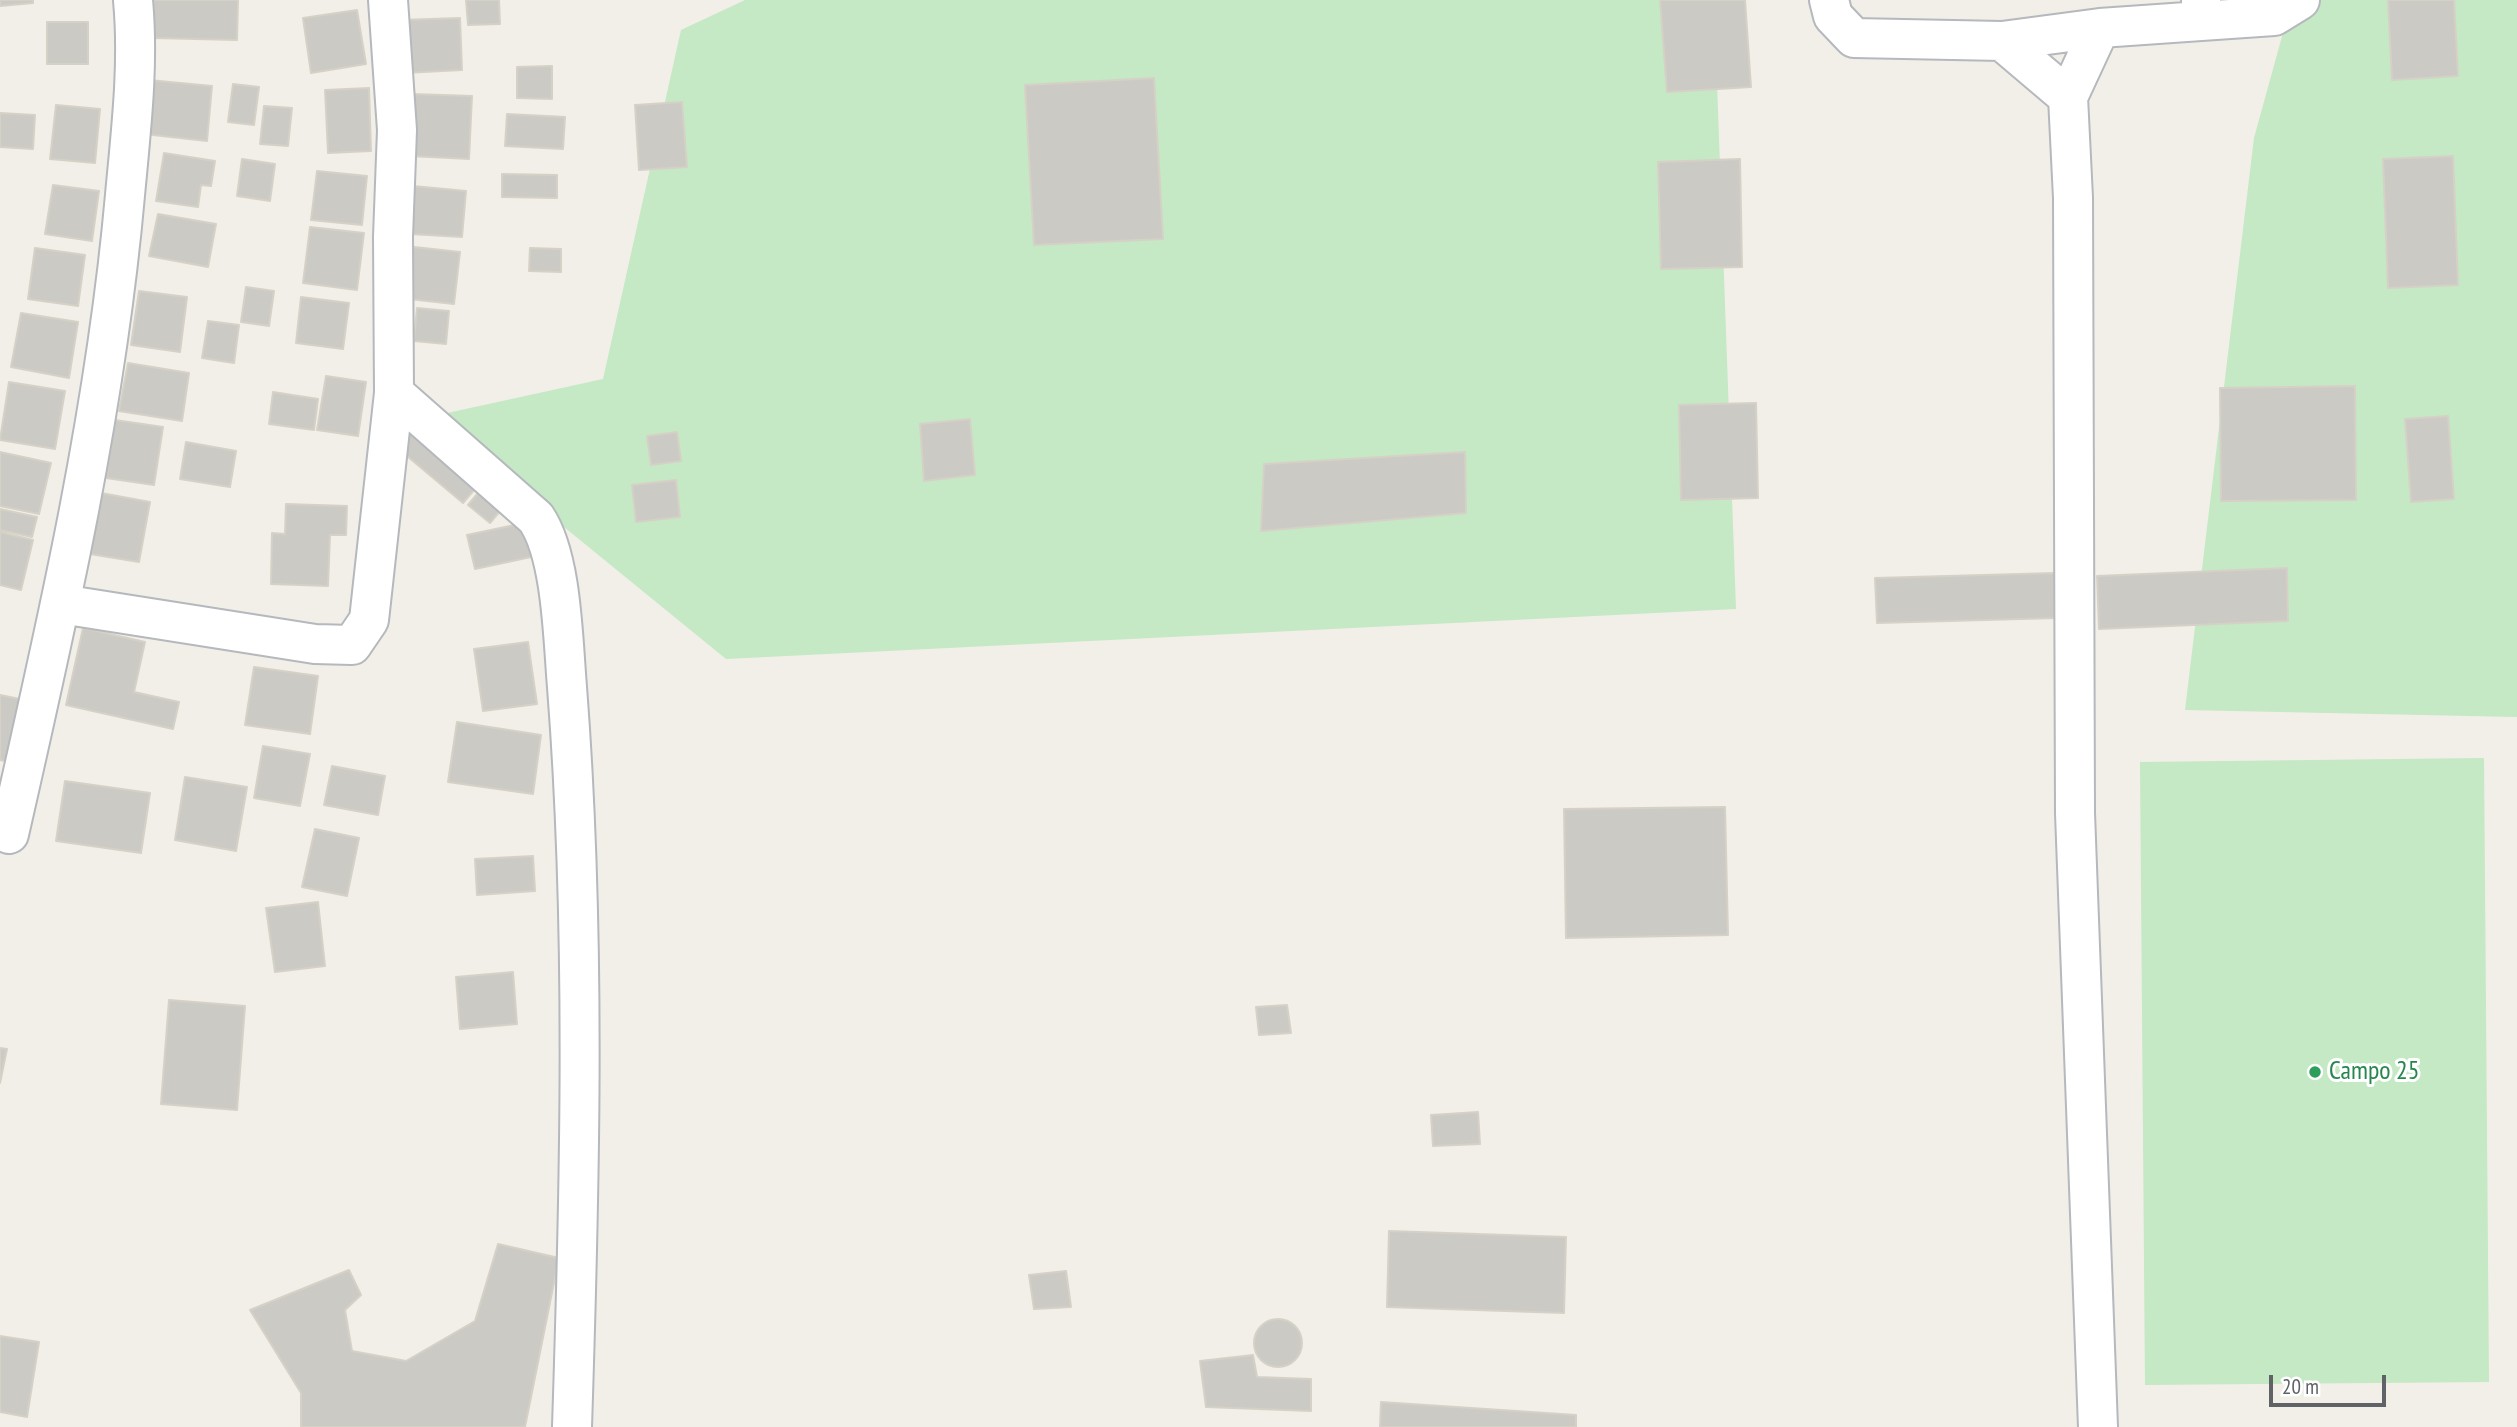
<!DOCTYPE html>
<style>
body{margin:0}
#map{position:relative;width:2517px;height:1427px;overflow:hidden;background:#f1efe8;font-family:"PT Sans Narrow",sans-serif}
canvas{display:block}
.scale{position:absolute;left:2269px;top:1375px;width:117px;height:32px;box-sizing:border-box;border:4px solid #5f6368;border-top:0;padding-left:9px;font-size:21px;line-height:24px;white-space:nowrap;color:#5f6368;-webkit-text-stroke:5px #fff;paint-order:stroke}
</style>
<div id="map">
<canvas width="2517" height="1427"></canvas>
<div class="scale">20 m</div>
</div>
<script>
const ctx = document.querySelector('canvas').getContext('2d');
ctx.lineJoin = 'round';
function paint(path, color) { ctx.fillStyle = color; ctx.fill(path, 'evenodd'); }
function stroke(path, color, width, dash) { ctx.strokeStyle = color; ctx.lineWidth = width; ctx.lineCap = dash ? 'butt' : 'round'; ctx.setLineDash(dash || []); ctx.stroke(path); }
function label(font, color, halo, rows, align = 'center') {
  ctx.font = font + ' "PT Sans Narrow",sans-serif'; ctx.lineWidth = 6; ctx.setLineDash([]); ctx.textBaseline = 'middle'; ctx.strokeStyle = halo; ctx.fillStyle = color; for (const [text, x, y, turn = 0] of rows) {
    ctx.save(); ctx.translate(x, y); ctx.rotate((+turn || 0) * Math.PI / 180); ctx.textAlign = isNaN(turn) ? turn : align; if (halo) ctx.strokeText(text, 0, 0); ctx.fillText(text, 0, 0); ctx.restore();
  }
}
const green = new Path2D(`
 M745 0H1714L1736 609 726 659 429 417 603 379 681 30Z
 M2292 0H2517V717L2185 710 2254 138Z
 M2484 758 2489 1382 2145 1385 2140 762Z`);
const building = new Path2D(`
 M0 0H33V3L0 6Z
 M154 0H238L237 40 153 38Z
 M466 0H499L500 24 468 25Z
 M1660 0H1745L1751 87 1667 92Z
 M2388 0H2454L2458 76 2392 80Z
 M357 10 366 64 311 73 303 18Z
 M460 18 462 70 404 73 402 20Z
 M47 22H88V64H47Z
 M552 66V99L517 98V67Z
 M1154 78 1163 239 1034 245 1025 85Z
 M149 80 212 86 207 141 144 134Z
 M233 84 259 87 254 125 228 122Z
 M369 88 371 151 328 153 325 90Z
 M412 94 472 96 469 159 410 156Z
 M682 102 687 167 639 170 635 105Z
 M56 105 100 109 95 163 50 159Z
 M264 106 292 108 288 146 260 144Z
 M0 113 35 115 33 149 0 147Z
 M507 114 565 117 563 149 505 146Z
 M164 153 215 161 211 186 201 185 198 207 156 201Z
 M2453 156 2458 285 2388 288 2383 159Z
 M242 159 275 164 270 201 237 196Z
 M1740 159 1742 267 1661 269 1658 162Z
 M317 171 367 176 362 225 311 220Z
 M502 174 557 175V198L502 197Z
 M53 185 99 191 92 241 45 234Z
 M413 186 466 191 462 237 410 234Z
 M158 214 216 224 208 267 149 256Z
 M310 227 364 233 357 290 303 283Z
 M405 246 460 252 454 304 400 298Z
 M35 248 85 255 78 306 28 299Z
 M530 248 561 249V272L529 271Z
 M246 287 274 291 269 326 241 322Z
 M139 291 187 297 180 352 131 345Z
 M301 297 349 303 343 349 296 343Z
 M417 308 449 311 446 344 414 341Z
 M21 313 78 322 69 378 11 367Z
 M208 321 239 325 234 363 202 358Z
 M128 363 189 373 182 421 119 411Z
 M326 376 366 382 358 436 317 430Z
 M9 382 65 391 55 449 0 440Z
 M2355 386 2356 500 2221 501 2220 388Z
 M273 392 318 399 314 430 269 424Z
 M1756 403 1758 498 1681 500 1679 405Z
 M2448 416 2454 499 2411 502 2405 419Z
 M417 419 486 476 463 503 395 446Z
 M970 419 975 475 924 481 920 424Z
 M115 420 163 427 154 485 106 478Z
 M677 432 681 461 651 465 647 436Z
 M186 442 236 451 230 487 180 479Z
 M0 452 51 463 39 514 0 506Z
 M1465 452 1466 513 1261 531 1264 464Z
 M676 480 680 517 636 522 632 485Z
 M488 481 510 499 490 523 468 505Z
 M101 493 150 502 139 562 90 554Z
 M286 504 347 506 346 535H330L328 586 271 584 272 533 285 534Z
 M0 509 37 517 32 537 0 530Z
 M524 523 531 557 475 569 467 535Z
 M0 532 33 540 21 590 0 585Z
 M2287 568 2288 621 2099 629 2097 576Z
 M2056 573 2057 618 1877 623 1875 578Z
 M83 628 145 642 134 692 179 702 173 729 66 705Z
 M528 642 537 704 483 711 474 649Z
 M254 667 318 676 310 734 245 725Z
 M0 695 30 701 18 764 0 760Z
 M457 722 541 735 533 794 448 782Z
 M263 746 310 754 300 806 254 798Z
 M332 766 385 776 378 815 324 805Z
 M185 777 247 787 236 851 175 840Z
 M65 781 150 793 141 853 56 841Z
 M1725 807 1728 935 1566 938 1564 809Z
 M315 829 359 838 347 896 302 887Z
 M533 856 535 891 477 895 475 859Z
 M318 902 325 966 275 972 266 908Z
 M513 972 517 1024 460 1029 456 977Z
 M169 1000 245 1006 237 1110 161 1104Z
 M1287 1005 1291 1033 1259 1035 1256 1007Z
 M0 1048 7 1049 0 1083Z
 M1478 1112 1480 1144 1433 1146 1431 1115Z
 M1389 1231 1566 1237 1564 1313 1387 1307Z
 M498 1244 559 1258 525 1427H301V1393L250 1310 349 1270 361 1295 345 1310 352 1351 406 1361 475 1321Z
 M1066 1271 1071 1307 1034 1309 1029 1275Z
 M1254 1343a24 24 0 1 1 48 0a24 24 0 1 1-48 0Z
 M0 1336 39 1342 27 1417 0 1412Z
 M1253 1355 1257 1377 1311 1379V1411L1206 1407 1200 1361Z
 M1381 1402 1576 1415V1427H1380Z`);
const minor = new Path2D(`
 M1829 0 1833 16 1854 38 2002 41 2100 28 2201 21V0
 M2201 21 2274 16 2300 0
 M2002 41 2068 97
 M394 393 536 518C562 556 563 640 567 687 586 932 580 1182 572 1427
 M61 604 315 644 352 645 369 620 394 393 393 237 397 130 388 0
 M9 834C57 623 106 410 125 195 131 130 139 65 133 0
 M2098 1427 2075 813 2073 198 2068 97 2100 28`);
const markers = [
 [2315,1072,7,"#2e9e5b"]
];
const leisureNames = [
 ["Campo 25",2329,1072]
];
paint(green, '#c5e8c5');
paint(building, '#cccac5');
stroke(building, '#d6d1c6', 2);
stroke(minor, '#b5b8bc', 42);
stroke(minor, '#fff', 38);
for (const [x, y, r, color] of markers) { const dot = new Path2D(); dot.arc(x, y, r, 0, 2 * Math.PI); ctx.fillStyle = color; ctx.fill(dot); stroke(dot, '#fff', 2.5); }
label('26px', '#27864d', '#fff', leisureNames, 'left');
</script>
